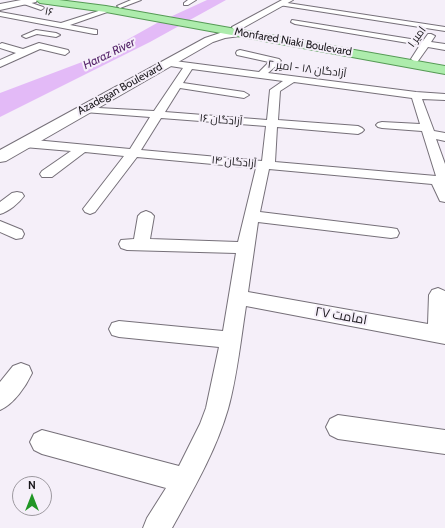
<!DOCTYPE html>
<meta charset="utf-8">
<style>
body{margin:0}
#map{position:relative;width:445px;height:528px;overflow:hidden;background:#f5eff9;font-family:Cabin,sans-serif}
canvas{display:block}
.north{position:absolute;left:12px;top:476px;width:40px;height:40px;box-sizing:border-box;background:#f5eff9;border:1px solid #9d99a0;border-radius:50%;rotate:0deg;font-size:11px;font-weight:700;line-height:16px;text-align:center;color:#19171b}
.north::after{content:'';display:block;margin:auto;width:14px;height:18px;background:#219626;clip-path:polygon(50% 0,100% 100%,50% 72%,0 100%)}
</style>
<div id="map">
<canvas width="445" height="528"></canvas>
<div class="north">N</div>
</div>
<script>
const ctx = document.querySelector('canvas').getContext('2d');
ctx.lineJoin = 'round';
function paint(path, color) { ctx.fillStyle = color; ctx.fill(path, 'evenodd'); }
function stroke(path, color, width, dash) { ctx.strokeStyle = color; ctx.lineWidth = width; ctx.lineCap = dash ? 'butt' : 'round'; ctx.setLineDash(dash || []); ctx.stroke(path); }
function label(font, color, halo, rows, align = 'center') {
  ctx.font = font + ' Cabin,Cairo,sans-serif'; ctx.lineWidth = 4; ctx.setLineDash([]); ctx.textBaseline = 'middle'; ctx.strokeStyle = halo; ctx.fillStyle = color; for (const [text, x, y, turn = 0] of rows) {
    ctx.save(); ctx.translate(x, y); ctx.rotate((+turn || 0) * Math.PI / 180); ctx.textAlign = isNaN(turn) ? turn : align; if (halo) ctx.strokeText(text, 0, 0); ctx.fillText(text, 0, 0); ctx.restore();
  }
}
const water = new Path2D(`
 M207 0H226L150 42 0 117V93L98 56 157 23Z`);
const street = new Path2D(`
 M23 0 43 7 44 8 41 10 21 3V1Z
 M131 0H141L120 8 117 6Z
 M188 0H196L188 5H184V3Z
 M281 2 445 27V31L279 5 278 4Z
 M111 7 113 8V10L70 25 97 30V34H94L0 16V12L61 23Z
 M292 20 423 41 428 34H431L435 36 431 42 445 44V50L428 47 418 61 415 62 411 59 420 45 295 24 291 22Z
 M36 30 56 33 60 35 56 37 37 34 26 38 22 36Z
 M2 43 23 49 39 43 68 50 69 52 65 55 40 49 0 67V60L16 53 0 48V44Z
 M240 50 279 59 281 61 279 63 268 73 416 92 445 94V100L422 99 434 131 445 133V141L436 139 445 164V202L440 201 432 184 269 169 260 212 391 228 397 229 399 233 397 237 391 238 258 222 248 292 428 324 429 295 432 290 438 288 445 291V344L246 306C241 338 237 377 228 409 216 451 193 490 172 528H143L147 518 166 488 42 454 34 450 30 442 34 434 42 430 179 466 200 424 206 408 219 347 119 337 112 335 109 329 112 323 119 321 223 331 236 253 127 250 121 248 119 244 121 240 134 239 138 216 141 213 146 211 151 213 154 216 150 239 238 242 256 168 137 157 95 212 90 214 85 212 83 209 124 156 85 152 52 177H42L40 174 42 171 71 151 24 147 20 146 18 143 20 140 24 139 130 149 150 117 84 112 79 109 80 107 154 111 183 68 164 65 162 63 167 60 259 72 269 62 237 55 236 53 237 51ZM192 69 283 81 270 90 267 120 165 112 180 88 244 98 249 95 244 92 183 83ZM294 82 412 98 420 124 382 122 378 123 376 125 378 127 382 128 422 131 436 176 275 162 277 127 358 134 362 132 364 130 362 128 358 126 278 120 280 91ZM161 118 266 126 262 161 141 150Z
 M17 192 22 193 24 196C19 203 8 212 0 214V202L12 193Z
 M0 221 22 230 24 234 22 238 16 239 0 232Z
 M21 363 29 366 32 373C26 386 14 404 0 410V382L13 366Z
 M338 415 445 430V454L338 439 330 435 326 427 330 419Z`);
const secondary = new Path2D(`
 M21 0H37L36 2 0 10V4Z
 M282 0H293L241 29H233L232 27Z
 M243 30 248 33 247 35 225 38 213 42 6 161 0 162V150L205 38 223 32Z`);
const primary = new Path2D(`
 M36 0H59L106 6 445 66V74L106 12 40 3Z`);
const farStreetnames = [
 ["۱۶",49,12,11],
 ["امیر ۱",417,37,-54],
 ["Monfared Niaki Boulevard",293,42,10],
 ["آزادگان ۱۸ - امیر ۲",307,69,7],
 ["Azadegan Boulevard",120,89,-29],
 ["آزادگان ۱۶",221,120,5],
 ["آزادگان ۱۴",234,162,5]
];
const farWaternames = [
 ["Haraz River",109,54,-26]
];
const streetNames = [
 ["امامت ۲۷",341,316,10]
];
paint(water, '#e3baf7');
stroke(street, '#767079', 2);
stroke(secondary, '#767079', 2);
stroke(primary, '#559a55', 2);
paint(street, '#fff');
paint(secondary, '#fff');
paint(primary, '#adecac');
label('11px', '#19171b', '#f5eff9', farStreetnames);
label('italic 12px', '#55246a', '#f5eff9', farWaternames);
label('13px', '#19171b', '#f5eff9', streetNames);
</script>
